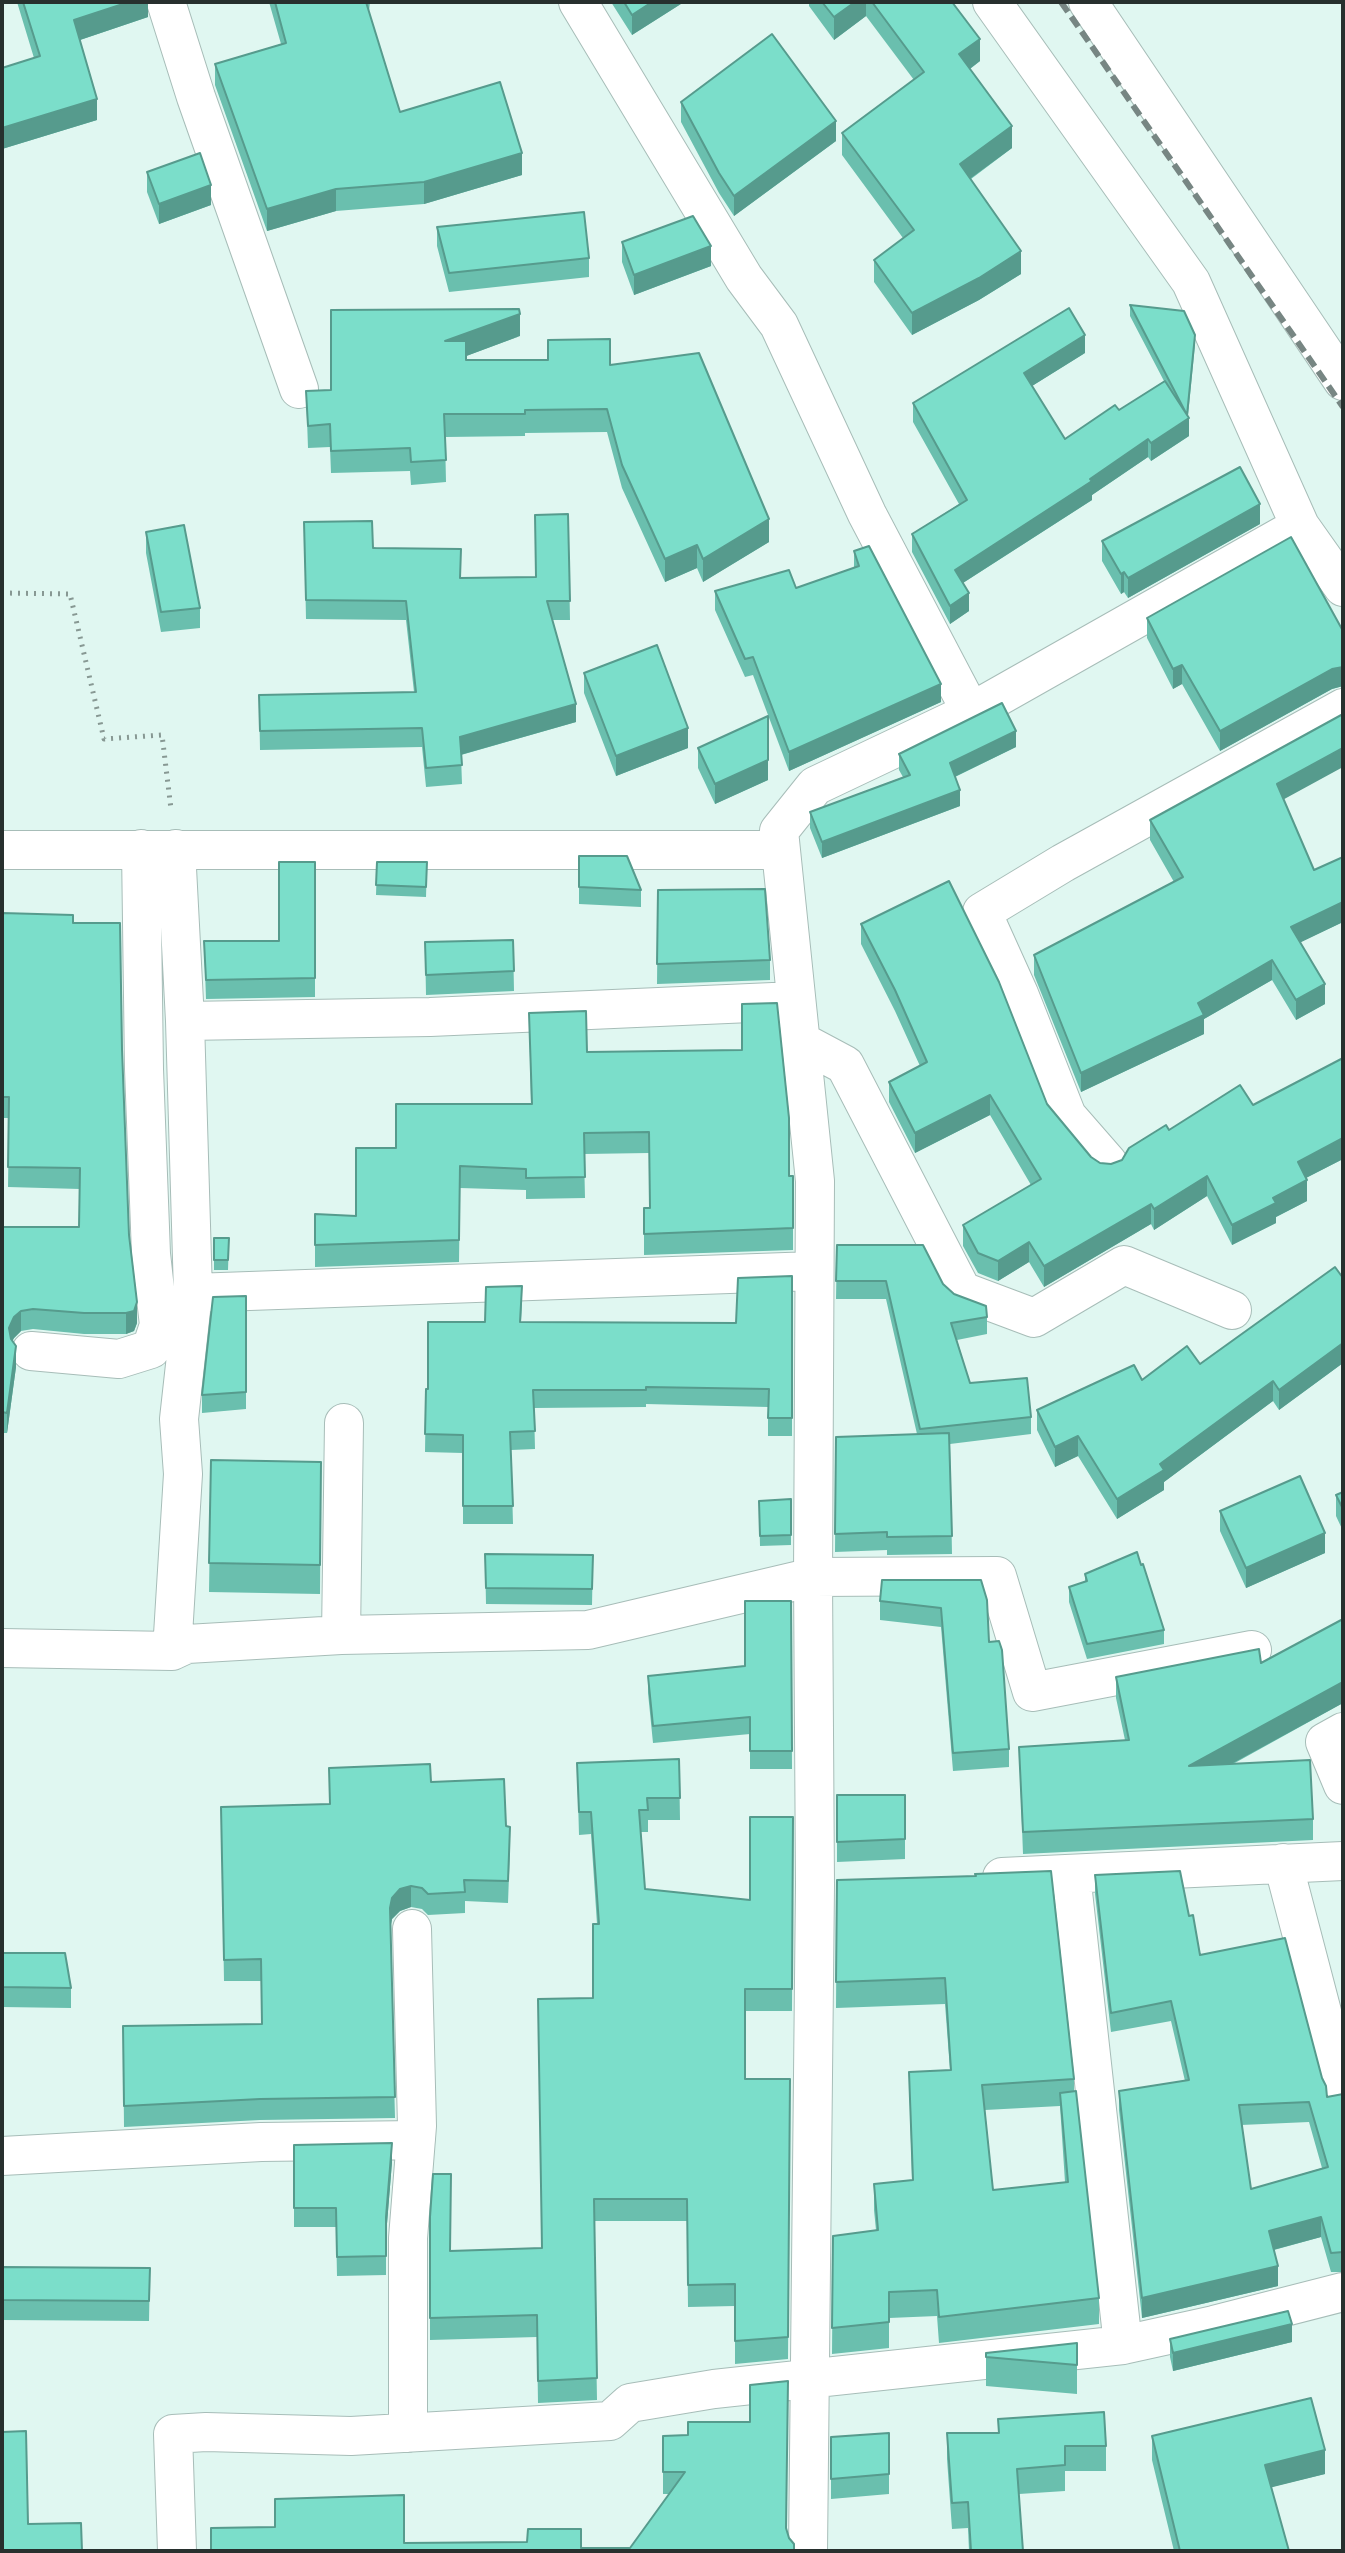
<!DOCTYPE html>
<style>
body{margin:0}
#map{position:relative;width:1345px;height:2553px;overflow:hidden;background:#e0f7f1;font-family:"Noto Serif",serif}
canvas{display:block}
.frame{position:absolute;inset:0;border:4px solid #27302e;pointer-events:none}
</style>
<div id="map">
<canvas width="1345" height="2553"></canvas>
<div class="frame"></div>
</div>
<script>
const ctx = document.querySelector('canvas').getContext('2d');
ctx.lineJoin = 'round';
function stroke(path, color, width, dash) { ctx.strokeStyle = color; ctx.lineWidth = width; ctx.lineCap = dash ? 'butt' : 'round'; ctx.setLineDash(dash || []); ctx.stroke(path); }
function paint(path, color) { ctx.fillStyle = color; ctx.fill(path, 'evenodd'); }
const path = new Path2D(`
 M2 593 70 594 104 739 162 735 171 809`);
const street = new Path2D(`
 M166 2 196 97 299 389
 M578 2 744 278 779 325 867 514 971 712
 M992 2 1191 282 1300 526 1343 587
 M1088 2 1343 381
 M2 850H781
 M185 1021 430 1017 796 1001
 M800 1041 845 1065 962 1291 1034 1318 1124 1265 1232 1310
 M1108 1163 1067 1116 1019 994 982 912 1063 863 1343 708
 M193 1293 814 1271
 M31 1351 119 1359 151 1349 159 1325 151 1254 144 1069 141 849
 M341 1635 344 1423
 M2 1648 172 1651 187 1644 341 1635 588 1630 813 1577 997 1576 1032 1692 1252 1650
 M172 1651 183 1474 179 1419 193 1293 185 1021 176 849
 M1343 1732 1325 1742 1343 1785
 M1283 1863 1343 2092
 M1071 1874 1123 2345
 M1002 1877 1343 1861
 M2 2156 261 2142 416 2140
 M408 2433V2238L417 2126 412 1929
 M177 2551 173 2434 206 2432 351 2436 610 2421 630 2403 714 2389 1123 2345 1214 2325 1343 2292
 M808 2551 815 1885 813 1577 815 1181 779 831 815 786 971 712 1300 526`);
const rail = new Path2D(`
 M1061 2 1343 407`);
const wall = new Path2D(`
 M17 2H148V17L80 40 97 120 2 149V68L34 58Z
 M269 2H370L369 11 400 112 522 175 424 204 336 211 267 231 215 85V64L281 44Z
 M611 2H684L632 35Z
 M809 2H952L980 61 970 69 1012 148 971 179 1021 274 979 300 912 335 874 282V260L903 238 842 155V133L914 80 866 16 834 40 809 6Z
 M681 102 836 141 734 216 719 193 681 122Z
 M147 172 211 205 159 224 147 192Z
 M437 227 589 258V277L449 292 437 246Z
 M622 242 711 266 634 295 622 262Z
 M1130 305 1195 345 1188 416 1189 436 1151 461 1148 457 1092 495V500L963 583 969 611 950 624 912 552V534L959 504 913 422V403L1085 353 1032 386 1065 439 1119 410 1164 381 1130 316Z
 M520 336 466 356V360L610 365 769 542 703 582 697 568 665 582 622 488 607 432 525 433V436L445 437 446 482 411 485 410 471 331 473 330 447 308 448 306 391 331 390Z
 M568 514 570 620H552L576 722 461 755 462 784 426 787 422 747 260 750 259 695 414 692 406 620 306 619 304 522 461 578 536 577Z
 M1260 524 1128 598 1124 592 1121 594 1102 561V541Z
 M146 532 200 608V628L161 632 146 553Z
 M854 551 941 702 789 771 753 675 745 677 715 610V591L796 588 854 568Z
 M1147 618 1343 631V686L1332 689 1220 751 1182 684 1173 689 1147 638Z
 M584 673 688 748 616 776 584 693Z
 M1016 747 955 777 960 806 822 858 810 828V812L903 777 899 770V754Z
 M698 748 768 780 715 804 698 768Z
 M1284 800 1314 870 1343 857V922L1300 942 1325 1004 1296 1020 1272 980 1204 1019V1034L1081 1092 1034 975V955L1174 882 1150 840V820Z
 M579 856 641 890V907L579 904Z
 M315 862V997L206 999 204 941H279Z
 M377 862H427L426 897 376 895Z
 M658 890 770 960V980L657 984Z
 M2 913 73 923 122 1049 129 1235 137 1323 134 1331 126 1334H84L33 1329 21 1331 14 1338 12 1341 16 1367 7 1433H2V1227H79L80 1189 8 1187 9 1118H2Z
 M861 924 1047 1104 1091 1157 1100 1163 1111 1164 1122 1160 1169 1130 1253 1105 1343 1058V1159L1306 1178 1307 1201 1276 1217V1223L1232 1245 1207 1196 1154 1230 1151 1224 1044 1287 1029 1262 998 1281 978 1273 963 1246V1225L1031 1185 990 1115 915 1153 889 1102V1082L920 1066 895 1011 861 944Z
 M513 940 514 991 426 995 425 942Z
 M529 1013 587 1052 789 1176H793V1250L644 1255V1208H650L649 1153 584 1154 585 1198 526 1199V1190L460 1188 459 1262 315 1267V1214L356 1216 396 1148 531 1104Z
 M214 1238H229L228 1270H214Z
 M837 1245 954 1294 987 1317V1334L957 1340 970 1383 1031 1417V1434L950 1444 952 1554 887 1555V1550L835 1552 836 1437 917 1434 886 1299H836Z
 M792 1276V1436H768V1407L646 1404V1407L534 1408 535 1449 511 1450 513 1524H463V1453L425 1452 426 1389H428L485 1322 522 1303 521 1322 736 1323Z
 M1343 1278V1363L1279 1410 1273 1401 1164 1482V1490L1117 1519 1078 1456 1055 1467 1037 1430V1410L1142 1380 1200 1364Z
 M246 1296V1409L202 1413V1395Z
 M211 1460 321 1462 320 1594 209 1592Z
 M1343 1492V1531L1336 1516V1495Z
 M791 1499V1545L760 1546 759 1501Z
 M1220 1511 1325 1553 1246 1588 1220 1531Z
 M485 1554 593 1555 592 1605 486 1604Z
 M1085 1574 1164 1630V1644L1087 1659 1069 1602V1587L1085 1582Z
 M981 1580 989 1642 1009 1749V1767L953 1771 941 1627 880 1620V1601Z
 M791 1601 792 1769H750V1734L653 1743 648 1693V1676L745 1666Z
 M1343 1619V1703L1233 1764 1313 1819V1840L1023 1854 1019 1747 1125 1740 1116 1698V1677L1261 1663Z
 M679 1759 680 1820H648V1832H641L645 1889 750 1900 793 1817 792 2011H745V2079H790L788 2359 735 2364V2306L688 2307 687 2221H594L597 2400 538 2403 537 2337 430 2340V2217L450 2251 542 2248 593 1998 597 1924 591 1834 579 1835 577 1763Z
 M431 1782 506 1826 510 1848 508 1903 465 1901V1913L428 1915 422 1909 411 1907 400 1911 392 1919 390 1927 395 2118 260 2120 124 2127 123 2026 262 2024 261 1981H224L221 1807 330 1804Z
 M837 1795H905V1859L837 1862Z
 M1095 1875 1189 1916 1200 1955 1327 2097 1343 2094V2272H1331L1321 2237 1274 2250 1278 2286 1142 2318 1119 2110V2091L1185 2081 1171 2021 1111 2032 1095 1894ZM1309 2122 1322 2168 1251 2189 1241 2125Z
 M837 1880 1074 2079V2091L1099 2298V2324L939 2343 937 2316 889 2318V2348L832 2354 833 2236 876 2230 874 2210V2184L912 2180 909 2072 950 2070 945 2004 836 2008ZM1060 2106 1065 2182 993 2190 985 2110Z
 M2 1953 71 1988V2008L2 2007Z
 M294 2145 392 2162 386 2236V2275L337 2276 336 2227H294Z
 M2 2267 150 2268 149 2321 2 2320Z
 M1170 2339 1292 2342 1173 2371 1170 2357Z
 M1077 2343V2394L986 2386V2353Z
 M889 2433V2494L831 2499V2437Z
 M947 2433 1106 2446V2471H1065V2491L1019 2494 1023 2551H969L968 2528 952 2529 947 2459Z
 M663 2436 786 2529 794 2551H211L404 2543 630 2548 669 2494H663Z
 M1152 2436 1325 2474 1271 2487 1289 2551H1174L1152 2460Z`);
const shadedWall = new Path2D(`
 M129 2H148V17L74 42V20Z
 M652 2H684L632 35V15Z
 M855 2H866V16L834 40V17Z
 M980 39V61L959 77V54Z
 M97 99V120L2 149V128Z
 M836 121V141L734 216V196Z
 M1012 126V148L960 186V164Z
 M522 153V175L424 204V182Z
 M211 185V205L159 224V204Z
 M336 189V211L267 231V209Z
 M711 246V266L634 295V275Z
 M1021 251V274L979 300 912 335V313Z
 M520 314V336L445 364V341Z
 M1085 335V353L1024 391V373Z
 M1195 335 1187 419 1189 418V436L1151 461V443L1187 420Z
 M1148 439V457L1092 495V500L955 588V570Z
 M1260 504V524L1128 598V578Z
 M769 519V542L703 582V559Z
 M697 545V568L665 582V559Z
 M1124 572V592L1121 594V574Z
 M969 593V611L950 624V606Z
 M1182 665V684L1173 689V669Z
 M1343 666V686L1332 689 1220 751V731L1332 669Z
 M941 684V702L789 771V752Z
 M576 704V722L460 755V737Z
 M688 728V748L616 776V756Z
 M1016 731V747L950 779V763Z
 M1343 748V767L1277 803V784Z
 M768 760V780L715 804V784Z
 M960 790V806L822 858V842Z
 M1343 902V922L1291 947V927Z
 M1272 960V980L1204 1019V1034L1081 1092V1073Z
 M1325 984V1004L1296 1020V1000Z
 M990 1095V1115L915 1153V1133Z
 M1343 1138V1159L1298 1182V1162Z
 M1207 1176V1196L1154 1230V1209Z
 M1307 1180V1201L1276 1217V1223L1232 1245V1225L1273 1198Z
 M1151 1204V1224L1044 1287V1266Z
 M1029 1242V1262L998 1281V1261Z
 M137 1302V1323L134 1331 126 1334V1313Z
 M21 1311V1331L14 1338 9 1348V1328L14 1317Z
 M1343 1343V1363L1279 1410V1390Z
 M16 1346V1367L7 1433V1413Z
 M1273 1381V1401L1164 1482V1490L1117 1519V1499L1160 1464Z
 M1078 1436V1456L1055 1467V1447Z
 M1325 1533V1553L1246 1588V1568Z
 M1343 1682V1703L1189 1787V1766Z
 M411 1886V1907L400 1911 392 1919 390 1930V1908L392 1898 400 1889Z
 M392 2143V2162L386 2236V2217Z
 M1321 2217V2237L1269 2251V2231Z
 M1278 2266V2286L1142 2318V2298Z
 M1292 2324V2342L1173 2371V2353Z
 M1325 2450V2474L1265 2489V2465Z`);
const building = new Path2D(`
 M23 2H129L74 20 97 99 2 128V68L40 56Z
 M275 2H366L400 112 500 82 522 153 424 182 336 189 267 209 215 64 286 43Z
 M624 2H652L632 15Z
 M822 2H855L834 17Z
 M872 2H952L980 39 959 54 1012 126 960 164 1021 251 979 278 912 313 874 260 914 230 842 133 924 72Z
 M772 34 836 121 734 196 719 173 681 102Z
 M200 153 211 185 159 204 147 172Z
 M584 212 589 258 449 273 437 227Z
 M693 216 711 246 634 275 622 242Z
 M1130 305 1184 311 1195 335 1187 415Z
 M1069 308 1085 335 1024 373 1065 439 1115 405 1119 410 1165 381 1189 418 1151 443 1148 439 1090 479 1092 481 955 570 969 593 950 606 912 534 967 500 913 403Z
 M519 309 520 314 445 341H466V360H548V340L610 339V365L699 353 769 519 703 559 697 545 665 559 622 465 607 409 525 410V414H444L446 460 411 462 410 448 331 451 330 424 308 426 306 391 331 390V310Z
 M1240 467 1260 504 1128 578 1124 572 1121 574 1102 541Z
 M568 514 570 601H547L576 704 460 737 462 765 426 768 422 728 260 731 259 695 416 692 406 601 306 600 304 522 372 521 373 548 461 549 460 578 536 577 535 515Z
 M184 525 200 608 161 612 146 532Z
 M1291 537 1343 631V667L1332 669 1220 731 1182 665 1173 669 1147 618Z
 M869 546 941 684 789 752 753 657 745 659 715 591 789 570 796 588 859 566 854 551Z
 M657 645 688 728 616 756 584 673Z
 M1002 703 1016 731 950 763 960 790 822 842 810 812 910 775 899 754Z
 M1343 714V748L1277 784 1314 870 1343 857V902L1291 927 1325 984 1296 1000 1272 960 1198 1003 1204 1015 1081 1073 1034 955 1183 877 1150 820Z
 M768 716V760L715 784 698 748Z
 M579 856H627L641 890 579 887Z
 M279 862H315V978L206 980 204 941H279Z
 M377 862H427L426 887 376 885Z
 M949 881 999 982 1047 1104 1091 1157 1100 1163 1111 1164 1122 1160 1129 1148 1166 1125 1169 1130 1240 1085 1253 1105 1343 1058V1138L1298 1162 1307 1180 1273 1198 1276 1203 1232 1225 1207 1176 1154 1209 1151 1204 1044 1266 1029 1242 998 1261 978 1253 963 1225 1041 1179 990 1095 915 1133 889 1082 927 1062 895 990 861 924Z
 M765 889 770 960 657 964 658 890Z
 M2 913 73 915V923H120L122 1049 129 1235 137 1302 134 1311 126 1313H84L33 1309 21 1311 14 1317 9 1328 11 1339 16 1346 7 1413 2 1412V1227H79L80 1168 8 1167 9 1097H2Z
 M513 940 514 971 426 975 425 942Z
 M777 1003 789 1118V1176H793V1228L644 1234V1208H650L649 1132 584 1133 585 1177 526 1178V1169L460 1166 459 1240 315 1245V1214L356 1216V1148H396V1104H532L529 1013 586 1011 587 1052 742 1050V1004Z
 M214 1238H229L228 1260H214Z
 M837 1245H923L943 1284 954 1294 986 1306 987 1317 951 1323 970 1383 1027 1378 1031 1417 920 1429 886 1281H836Z
 M1335 1267 1343 1278V1343L1279 1390 1273 1381 1160 1464 1164 1470 1117 1499 1078 1436 1055 1447 1037 1410 1134 1365 1142 1380 1187 1346 1200 1364Z
 M792 1276V1418H768L769 1389 646 1387V1390H533L535 1431 510 1432 513 1506H463V1435L425 1434 426 1389H428V1322H485L486 1287 522 1286 520 1322 736 1323 738 1278Z
 M246 1296V1392L202 1395 213 1297Z
 M949 1433 952 1536 887 1537V1532L835 1534 836 1437Z
 M211 1460 321 1462 320 1565 209 1563Z
 M1300 1476 1325 1533 1246 1568 1220 1511Z
 M1343 1492V1509L1336 1495Z
 M791 1499V1535L760 1536 759 1501Z
 M1137 1552 1141 1565 1143 1564 1164 1630 1087 1644 1069 1587 1087 1581 1085 1574Z
 M485 1554 593 1555 592 1589 486 1588Z
 M882 1580H981L987 1600 989 1642 999 1641 1002 1650 1009 1749 953 1753 941 1608 880 1601Z
 M745 1601H791L792 1751H750V1717L653 1726 648 1676 745 1666Z
 M1343 1619V1682L1189 1766 1310 1760 1313 1819 1023 1832 1019 1747 1129 1740 1116 1677 1259 1649 1261 1663Z
 M679 1759 680 1798H647L648 1810H639L645 1889 750 1900V1817H793L792 1989H745V2079H790L788 2337 735 2341V2284L688 2285 687 2199H594L597 2378 538 2381 537 2315 430 2318V2217L433 2174H451L450 2251 542 2248 538 1999 593 1998V1924H599L591 1812H579L577 1763Z
 M430 1764 431 1782 504 1779 506 1826 510 1827 508 1881 464 1880 465 1892 428 1894 422 1888 411 1886 400 1889 392 1898 390 1908 395 2097 260 2099 124 2106 123 2026 262 2024 261 1959 224 1960 221 1807 330 1804 329 1768Z
 M837 1795H905V1839L837 1842Z
 M1051 1871 1074 2079 982 2085 993 2190 1068 2182 1060 2093 1076 2091 1099 2298 939 2317 937 2290 889 2292V2322L832 2328 833 2236 878 2230 874 2184 913 2180 909 2072 951 2070 945 1978 836 1982 837 1880 976 1876 975 1874Z
 M1180 1871 1189 1916 1193 1915 1200 1955 1285 1938 1322 2078 1326 2086 1327 2097 1343 2094V2252L1331 2253 1321 2217 1269 2231 1278 2266 1142 2298 1119 2091 1189 2080 1171 2001 1111 2013 1095 1875ZM1309 2102 1328 2167 1251 2189 1239 2105Z
 M2 1953H65L71 1988 2 1987Z
 M392 2143 386 2217V2256L337 2257 336 2208H294V2145Z
 M2 2267 150 2268 149 2301 2 2300Z
 M1288 2311 1292 2324 1173 2353 1170 2339Z
 M1077 2343V2365L986 2357V2353Z
 M788 2381 786 2528 789 2538 794 2544V2551H211V2528L275 2527V2499L404 2495V2543L527 2542 528 2529H581V2548H630L685 2472H663V2436L688 2435V2422H750V2385Z
 M1311 2398 1325 2450 1265 2465 1289 2551H1180L1152 2436Z
 M1104 2412 1106 2446H1065V2465L1017 2469 1023 2551H971L968 2502 952 2503 947 2433H999L998 2419Z
 M26 2431 28 2524 81 2523 82 2551H2V2432Z
 M889 2433V2474L831 2479V2437Z`);
stroke(street, '#a7bdb8', 40);
stroke(path, '#879893', 5, [2, 6]);
stroke(street, '#fff', 38);
stroke(rail, '#778683', 6, [12, 6]);
paint(wall, '#6abfae');
paint(shadedWall, '#569b8d');
paint(building, '#7bdeca');
stroke(building, '#569b8d', 2);
</script>
